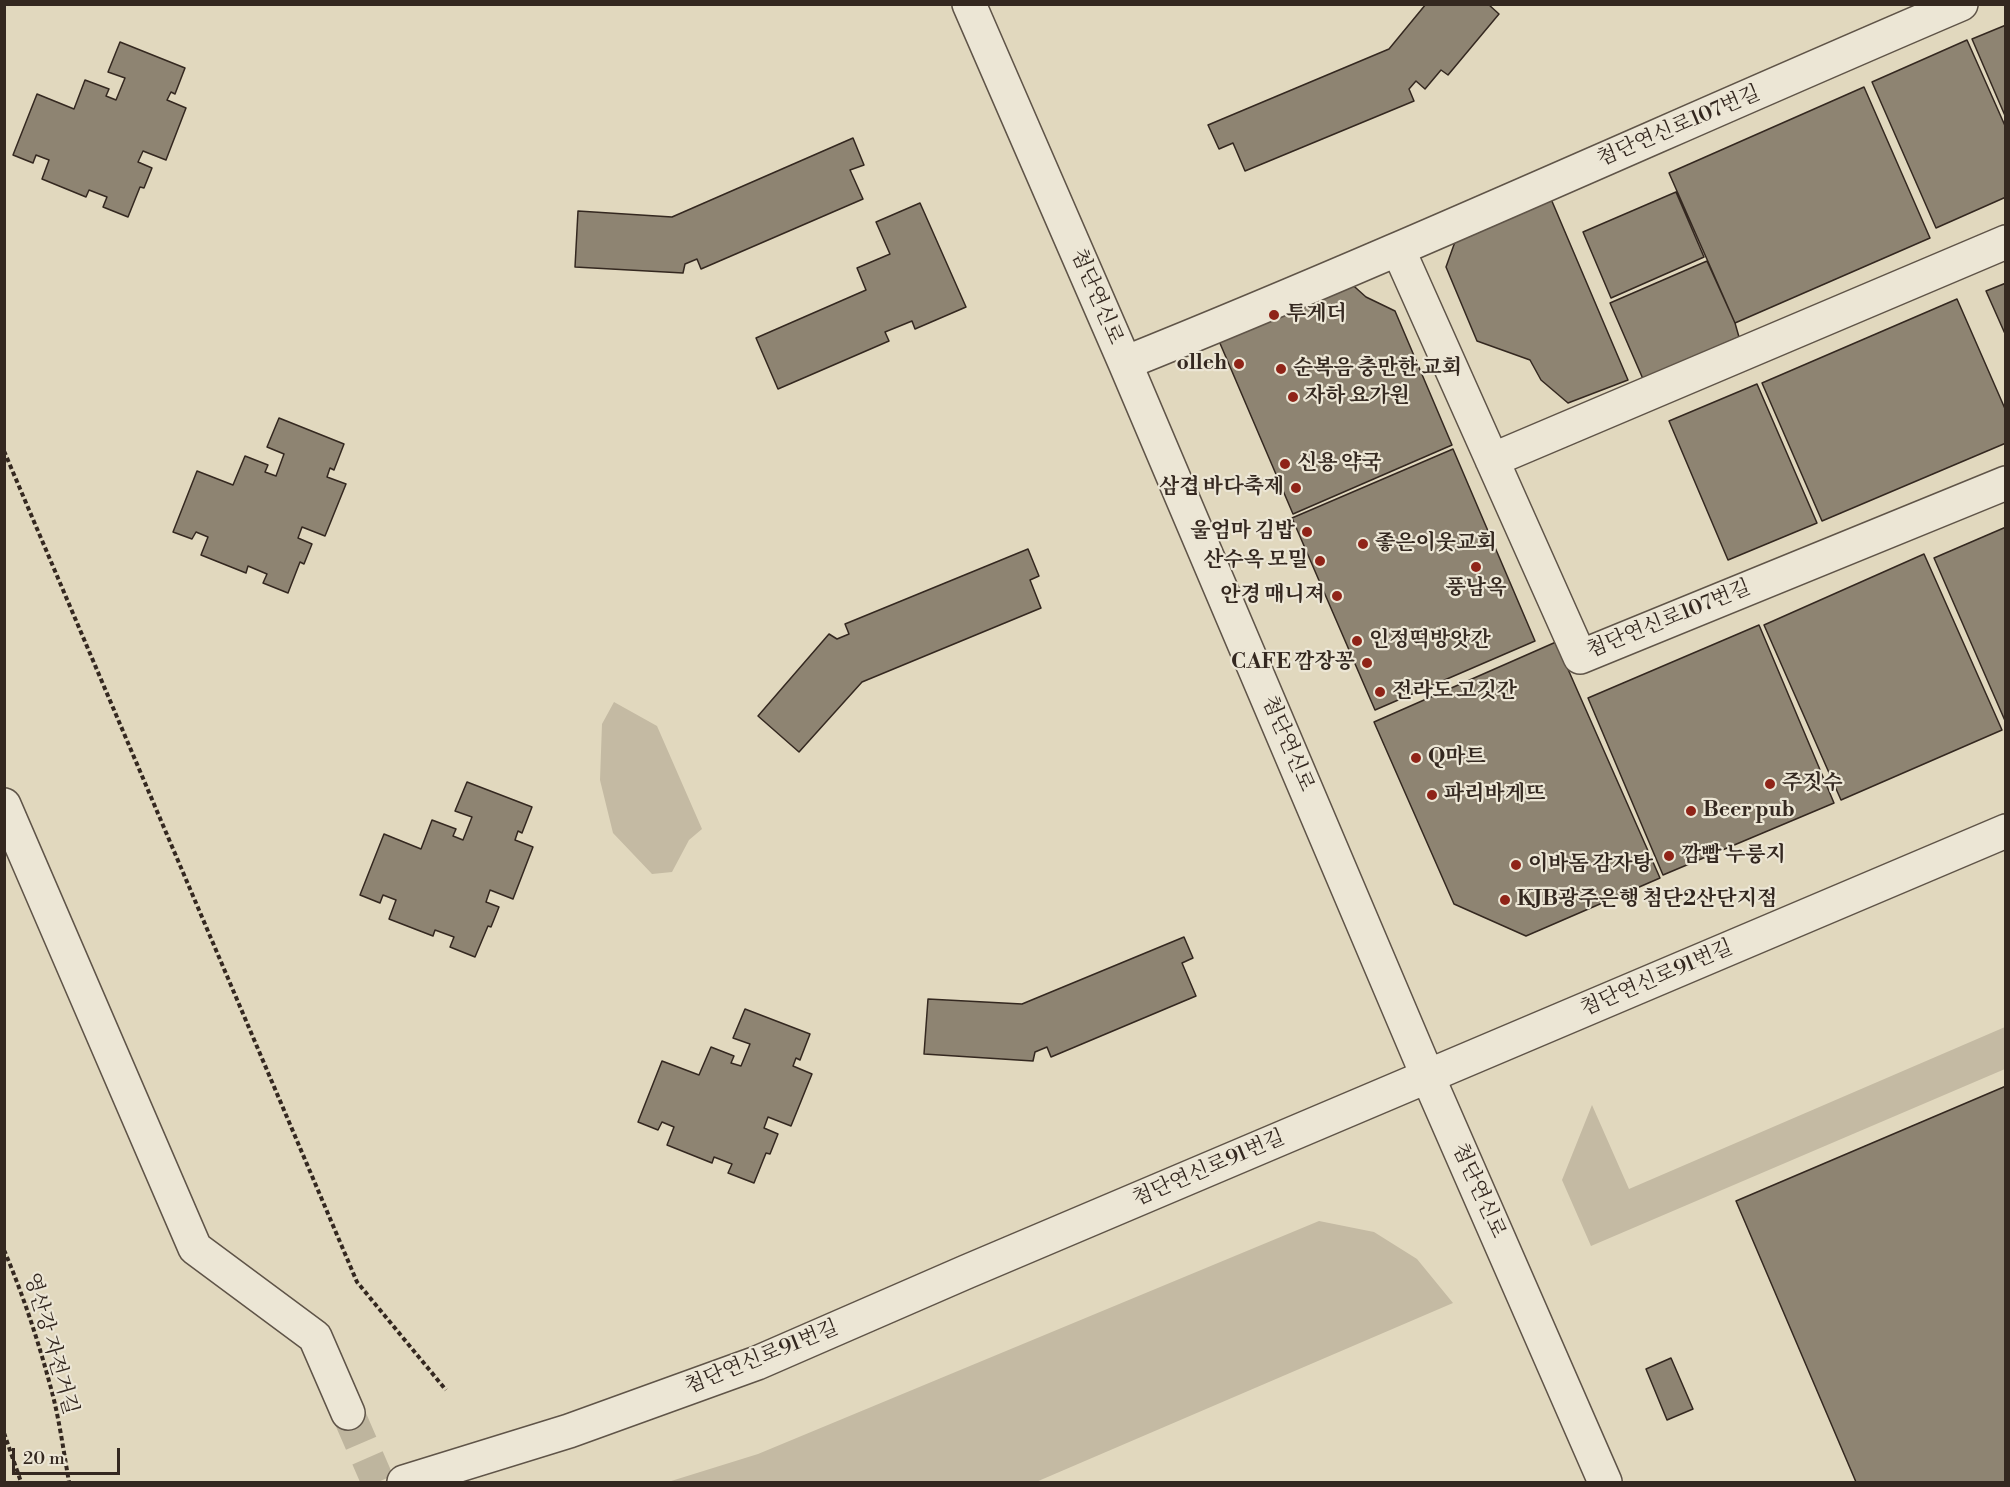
<!DOCTYPE html>
<meta charset="utf-8">
<style>
body{margin:0}
#map{position:relative;width:2010px;height:1487px;overflow:hidden;background:#e1d8be;font-family:"Libre Bodoni",serif}
canvas{display:block}
.frame{position:absolute;inset:0;border:6px solid #342820;pointer-events:none}
.scale{position:absolute;left:12px;top:1448px;width:108px;height:27px;box-sizing:border-box;border:3px solid #342820;border-top:0;padding-left:8px;font-size:18px;line-height:21px;white-space:nowrap;color:#342820;-webkit-text-stroke:4px #ece6d5;paint-order:stroke}
</style>
<div id="map">
<canvas width="2010" height="1487"></canvas>
<div class="frame"></div>
<div class="scale">20 m</div>
</div>
<script>
const ctx = document.querySelector('canvas').getContext('2d');
ctx.lineJoin = 'round';
function paint(path, color) { ctx.fillStyle = color; ctx.fill(path, 'evenodd'); }
function stroke(path, color, width, dash) { ctx.strokeStyle = color; ctx.lineWidth = width; ctx.lineCap = dash ? 'butt' : 'round'; ctx.setLineDash(dash || []); ctx.stroke(path); }
function label(font, color, halo, rows, align = 'center') {
  ctx.font = font + ' "Libre Bodoni","Noto Serif KR",serif'; ctx.lineWidth = 4.5; ctx.setLineDash([]); ctx.textBaseline = 'middle'; ctx.strokeStyle = halo; ctx.fillStyle = color; for (const [text, x, y, turn = 0] of rows) {
    ctx.save(); ctx.translate(x, y); ctx.rotate((+turn || 0) * Math.PI / 180); ctx.textAlign = isNaN(turn) ? turn : align; if (halo) ctx.strokeText(text, 0, 0); ctx.fillText(text, 0, 0); ctx.restore();
  }
}
const green = new Path2D(`
 M614 702 657 726 702 829 689 840 672 872 652 874 613 833 600 780 602 724Z
 M2005 1027V1069L1591 1246 1562 1180 1592 1105 1629 1189Z
 M1319 1221 1374 1232 1417 1259 1453 1303 1036 1482H668L758 1454Z`);
const building = new Path2D(`
 M1426 4H1488L1499 14 1448 75 1441 70 1425 89 1416 81 1409 89 1414 101 1245 171 1233 143 1219 149 1208 125 1389 49Z
 M2006 25V118L1972 39Z
 M1967 40 2006 128V197L1936 228 1872 82Z
 M120 42 185 68 175 94 171 92 167 100 186 108 166 160 143 151 138 162 152 168 144 188 140 187 128 217 103 207 107 197 89 190 86 197 42 179 49 160 36 155 33 163 13 155 37 94 74 109 85 80 109 89 106 96 116 100 125 78 108 72Z
 M1864 87 1930 238 1735 323 1669 173Z
 M853 138 864 165 850 170 863 199 701 269 697 259 685 264 683 273 575 267 578 211 672 217Z
 M1676 192 1704 257 1611 298 1583 232Z
 M1551 199 1628 380 1568 403 1541 380 1530 360 1477 341 1446 267 1456 239Z
 M920 203 966 307 915 329 912 321 885 332 889 341 778 389 756 338 866 290 857 268 890 254 876 222Z
 M1707 261 1735 323 1739 337 1643 379 1610 303Z
 M1346 279 1366 297 1395 311 1452 445 1293 514 1216 334Z
 M2006 283V336L1986 291Z
 M1957 299 2006 411V443L1822 521 1762 383Z
 M1757 384 1817 523 1728 560 1669 421Z
 M279 418 344 444 334 470 330 468 327 477 346 484 325 536 302 527 298 538 312 544 304 564 300 562 288 593 263 583 267 574 248 566 246 573 201 555 208 537 196 532 192 539 173 532 197 471 233 485 245 456 268 465 265 472 276 476 284 454 267 447Z
 M1453 449 1535 641 1375 710 1292 518Z
 M2006 527V723L1934 558Z
 M1028 549 1039 576 1030 580 1041 608 862 682 799 752 758 716 829 634 837 639 849 634 845 624Z
 M1924 554 2002 730 1841 800 1764 625Z
 M1759 625 1834 803 1663 875 1588 698Z
 M1556 642 1660 878 1526 936 1454 904 1374 722Z
 M467 782 532 807 522 833 518 831 515 840 533 847 513 899 490 890 486 902 499 907 491 927 488 926 475 957 450 947 454 937 435 930 433 936 389 919 396 900 383 895 380 903 360 895 384 834 421 849 432 820 456 829 453 836 463 840 472 817 455 811Z
 M1184 937 1193 958 1182 963 1196 996 1051 1057 1047 1047 1035 1052 1033 1061 924 1054 928 999 1022 1004Z
 M745 1009 810 1034 800 1060 796 1058 793 1066 812 1074 791 1126 768 1117 764 1128 778 1134 770 1154 766 1153 754 1183 728 1173 732 1164 714 1157 712 1163 667 1145 674 1127 662 1122 658 1130 638 1122 662 1061 699 1075 711 1047 734 1056 731 1063 741 1066 750 1044 733 1038Z
 M2006 1086V1482H1856L1736 1201Z
 M1671 1358 1693 1409 1667 1420 1646 1369Z`);
const minorTunnel = new Path2D(`
 M348 1413 378 1482`);
const path = new Path2D(`
 M4 451 357 1282 446 1390
 M4 1250C24 1297 40 1346 53 1396 60 1424 64 1454 69 1482
 M4 1433 21 1482`);
const minor = new Path2D(`
 M969 4 1125 363 1428 1077 1605 1482
 M1398 249 1580 657 2006 483
 M1125 363C1406 250 1682 123 1961 4
 M1492 460 2006 242
 M4 805 195 1248 315 1337 348 1413
 M404 1482 569 1431 757 1363 966 1272 2006 831`);
const markers = [
 [1274,315,6,"#8f2418"],
 [1239,364,6,"#8f2418"],
 [1281,369,6,"#8f2418"],
 [1293,397,6,"#8f2418"],
 [1285,464,6,"#8f2418"],
 [1296,488,6,"#8f2418"],
 [1307,532,6,"#8f2418"],
 [1363,544,6,"#8f2418"],
 [1320,561,6,"#8f2418"],
 [1476,567,6,"#8f2418"],
 [1337,596,6,"#8f2418"],
 [1357,641,6,"#8f2418"],
 [1367,663,6,"#8f2418"],
 [1380,692,6,"#8f2418"],
 [1416,758,6,"#8f2418"],
 [1770,784,6,"#8f2418"],
 [1432,795,6,"#8f2418"],
 [1691,811,6,"#8f2418"],
 [1669,856,6,"#8f2418"],
 [1516,865,6,"#8f2418"],
 [1505,900,6,"#8f2418"]
];
const streetNames = [
 ["첨단연신로107번길",1679,127,-23],
 ["첨단연신로",1096,297,67],
 ["첨단연신로107번길",1669,620,-22],
 ["첨단연신로",1287,744,67],
 ["첨단연신로91번길",1657,979,-23],
 ["첨단연신로91번길",1209,1169,-23],
 ["첨단연신로",1478,1191,66],
 ["영산강 자전거길",50,1344,74],
 ["첨단연신로91번길",762,1358,-22]
];
const poiNames = [
 ["투게더",1286,315],
 ["olleh",1227,364,"right"],
 ["순복음 충만한 교회",1293,369],
 ["자하 요가원",1305,397],
 ["신용 약국",1297,464],
 ["삼겹 바다축제",1284,488,"right"],
 ["울엄마 김밥",1295,532,"right"],
 ["좋은이웃교회",1375,544],
 ["산수옥 모밀",1308,561,"right"],
 ["풍남옥",1476,589,"center"],
 ["안경 매니져",1325,596,"right"],
 ["인정떡방앗간",1369,641],
 ["CAFE 깜장꽁",1355,663,"right"],
 ["전라도 고깃간",1392,692],
 ["Q마트",1428,758],
 ["주짓수",1782,784],
 ["파리바게뜨",1444,795],
 ["Beer pub",1703,811],
 ["깜빱 누룽지",1681,856],
 ["이바돔 감자탕",1528,865],
 ["KJB광주은행 첨단2산단지점",1517,900]
];
paint(green, '#c4baa3');
paint(building, '#8e8472');
stroke(building, '#342820', 1.5);
stroke(minorTunnel, '#beb59e', 33, [33, 16]);
stroke(minor, '#5f5448', 36);
stroke(path, '#342820', 4, [4.5, 3]);
stroke(minor, '#ece6d5', 33);
for (const [x, y, r, color] of markers) { const dot = new Path2D(); dot.arc(x, y, r, 0, 2 * Math.PI); ctx.fillStyle = color; ctx.fill(dot); stroke(dot, '#ece6d5', 2); }
label('21px', '#342820', '#ece6d5', streetNames);
label('bold 21px', '#342820', '#ece6d5', poiNames, 'left');
</script>
